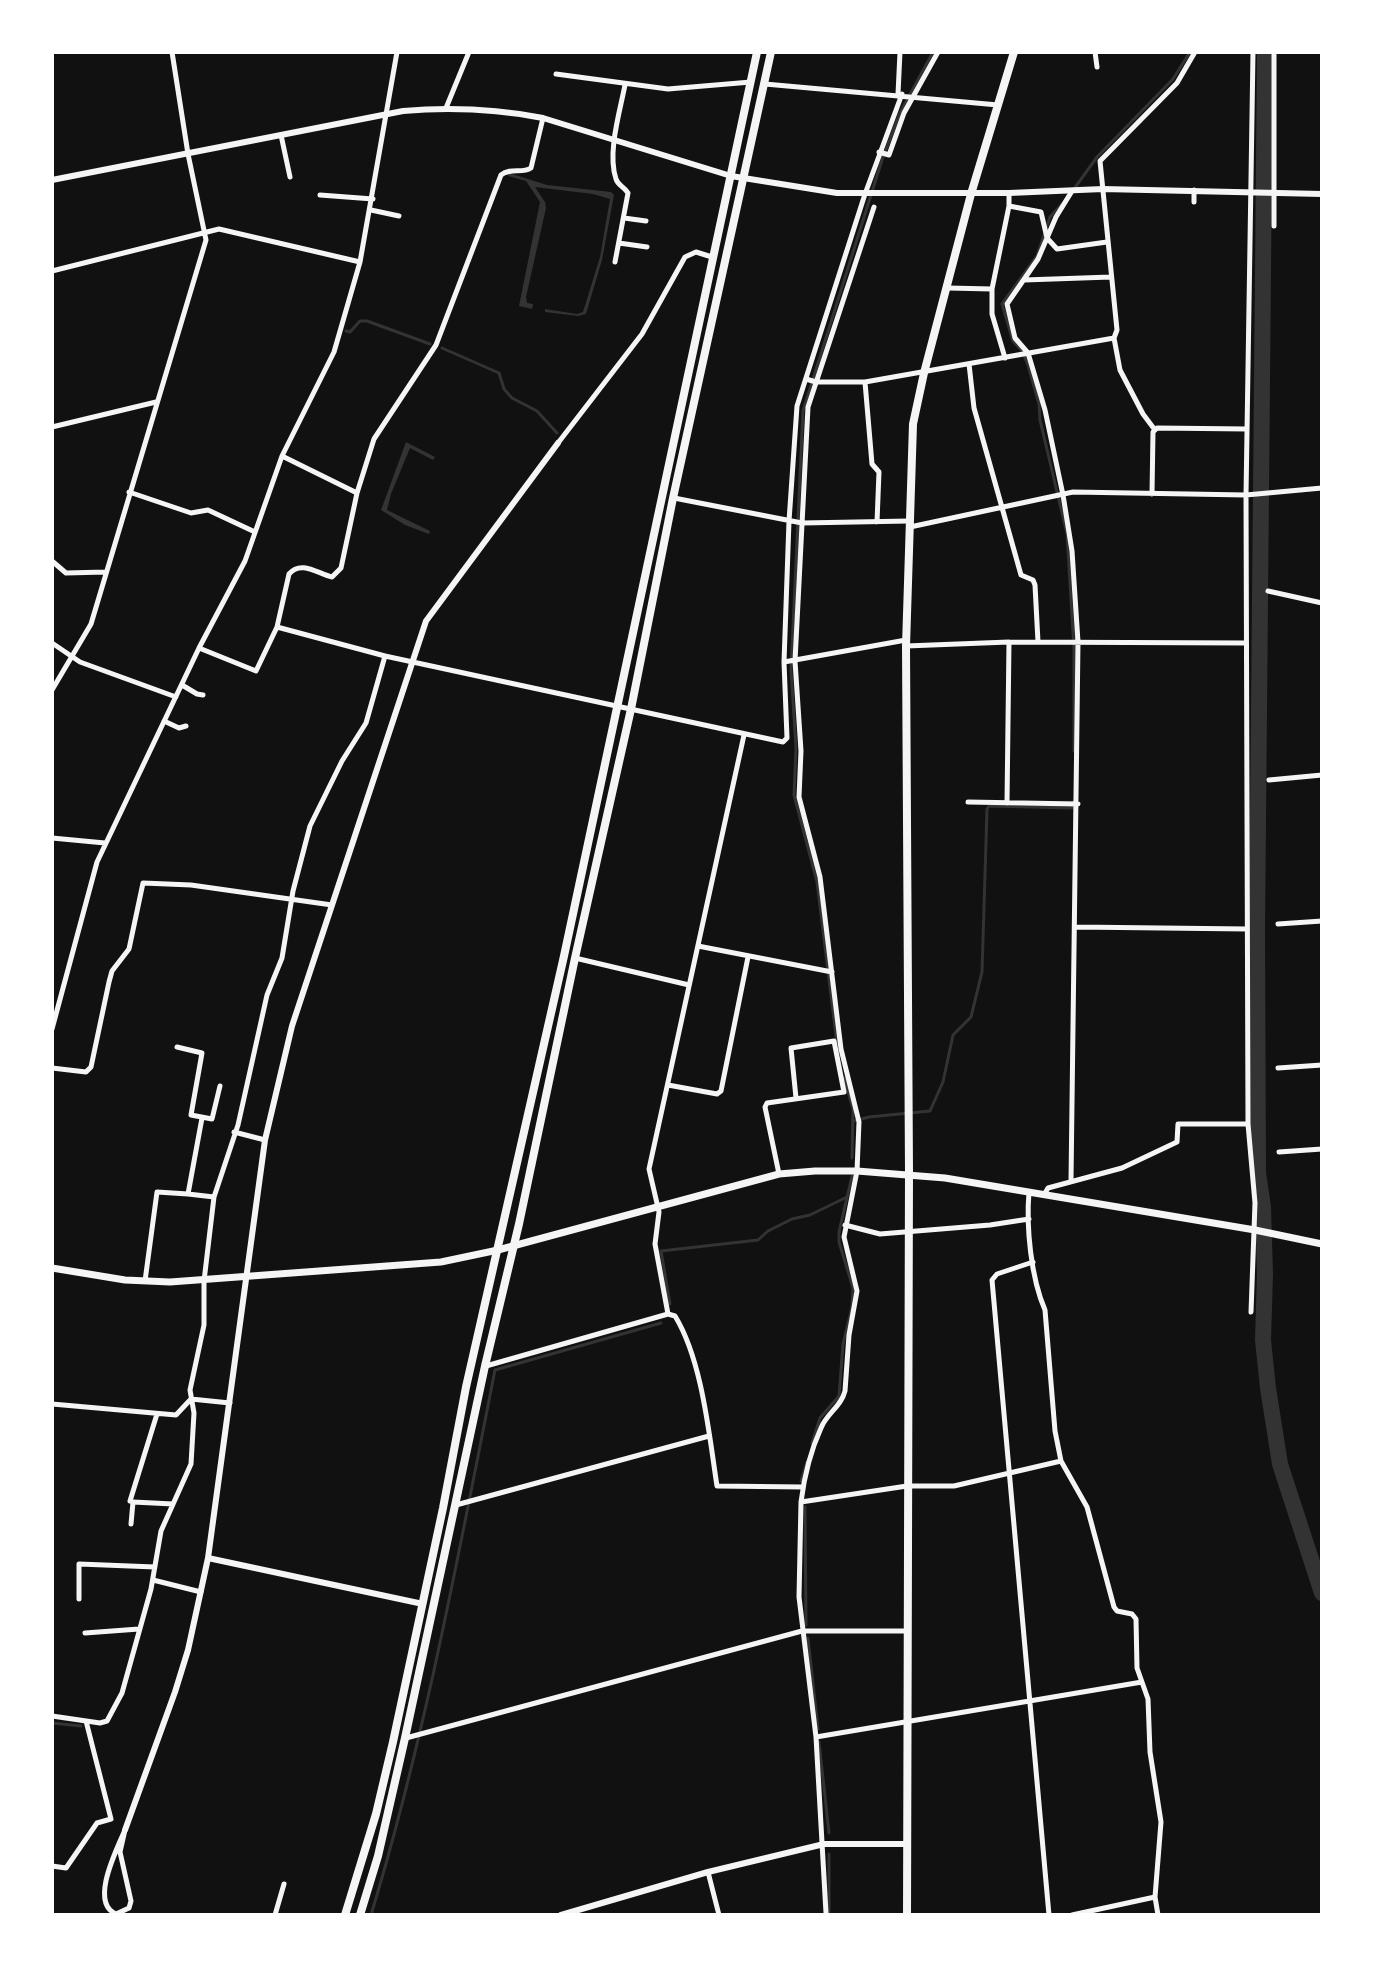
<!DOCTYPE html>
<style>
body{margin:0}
#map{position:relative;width:1374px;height:1967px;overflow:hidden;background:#111;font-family:Helvetica,sans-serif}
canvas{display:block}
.frame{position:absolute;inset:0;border:54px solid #fff;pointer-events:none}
</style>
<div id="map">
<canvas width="1374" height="1967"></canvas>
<div class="frame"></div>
</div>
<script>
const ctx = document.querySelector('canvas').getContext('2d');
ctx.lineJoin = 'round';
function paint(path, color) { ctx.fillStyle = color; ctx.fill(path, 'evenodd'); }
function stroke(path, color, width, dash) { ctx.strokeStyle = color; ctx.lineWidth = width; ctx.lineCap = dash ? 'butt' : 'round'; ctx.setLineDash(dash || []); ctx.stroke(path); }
const water = new Path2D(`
 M509 173 547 185 611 192 614 195 602 260 586 314 578 316 545 312V309L577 314 583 312 600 257 610 199 593 194 535 187 545 202 546 208 526 297 527 303 533 304 532 309 519 306 540 202 526 181 508 176Z
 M406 442 435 457 433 460 410 448 391 494 387 510 430 531 429 534 405 525 381 510Z`);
const stream = new Path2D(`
 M1074 189 1097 157 1173 79 1190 52
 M1062 204 1050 217 1037 256 1002 304 1013 341 1022 351 1028 365 1039 404 1040 420 1067 534 1074 649V751
 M346 331 350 332 360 321H367L430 344
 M442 348 499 373 504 389 512 398 537 411 557 433
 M837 1044 817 882 794 795 796 748 791 670 803 411 882 160 900 113 933 52
 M844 1078 853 1109 852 1158
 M854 1121 869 1117 930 1111 943 1082 953 1035 971 1017 982 972 987 809 989 806 1072 808 1073 802
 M670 1304 661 1251 758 1240 768 1231 792 1219 810 1215 847 1197
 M812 1443 820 1418 839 1396 843 1344 852 1307 853 1288 839 1242V1232L852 1176
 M801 1481 807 1462
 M805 1507 806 1625
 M808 1638 818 1729
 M52 1723 81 1726
 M819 1742 829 1833
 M371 1915C425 1737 459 1552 495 1370L661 1323
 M829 1915V1854`);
const river = new Path2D(`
 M1265 52 1257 930 1258 1173 1263 1207 1265 1274 1263 1340 1268 1388 1280 1464 1322 1593`);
const minor = new Path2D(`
 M1095 52 1097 67
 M556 74 668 89 751 82
 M765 84 998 105
 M898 94 900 52
 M446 108 469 52
 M281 135 290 177
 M879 152 889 155 904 113 938 52
 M320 195 373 199
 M1194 202V190
 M1009 206 1041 212 1047 238 1057 249 1107 242
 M371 210 399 216
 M624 218 646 221
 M1274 226V52
 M619 243 647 247
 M615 262 628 193C624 186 618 186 616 179 607 153 620 111 625 85
 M52 271 219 229 360 262
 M1024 280 1111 277
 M948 288 992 289
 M1114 338 1120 370 1143 414 1155 430
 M1005 358 992 314V289L1009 206V193
 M969 364 974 408 1021 575 1033 580 1035 585 1038 642
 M806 379 816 382H865L1114 338 1117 330 1100 161 1177 83 1195 52
 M865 382 872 464 879 472 877 522
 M52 427 156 402
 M558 443 642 334 685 257 696 252 712 257
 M282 456 357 493
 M129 492 191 513 208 510 255 532
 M1152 494 1153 432 1157 428 1247 429
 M674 498 802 523 909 521
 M910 527 1073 492 1246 495 1322 488
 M52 561 66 573 106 572
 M1268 591 1322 603
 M277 627 289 574C301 560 317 573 332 577L341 568 357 493 374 439 436 345 501 175C511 167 522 174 531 168L543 118
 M52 643 80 662 176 697
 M906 646 1009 642 1245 643
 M199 648 256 671 277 627 385 656 783 742 787 738 784 662 789 521 797 406 865 194 902 94
 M784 662 906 640
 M182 685 197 694 203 695
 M52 690 91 624 206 240 188 154 172 52
 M164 721 179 728 186 726
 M744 735 649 1169 659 1212 655 1244 668 1314 675 1316C702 1360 709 1434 717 1486L803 1487
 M1269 780 1322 775
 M968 802 1078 804
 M1007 803 1009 642
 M52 838 105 843
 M1278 924 1322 921
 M1076 927 1247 929
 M698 946 832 972
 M575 958 689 985
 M52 1029 97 862 199 648 245 561 282 456 334 352 360 262 397 52
 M177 1047 202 1053 191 1115 212 1119 220 1086
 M52 1068 86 1072 91 1067 109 982 112 971 129 949 143 883 191 885 332 905
 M1278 1068 1322 1065
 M668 1085 717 1094 721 1091 748 957
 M234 1132 265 1140
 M1279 1152 1322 1149
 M779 1174 765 1107 767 1103 844 1092 834 1041 791 1048 796 1098
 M1071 1180 1078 642 1072 551 1063 495 1045 410 1028 353 1015 338 1007 304 1038 259 1056 217 1072 191
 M1029 1192C1026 1227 1031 1278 1045 1310L1055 1431 1061 1461 1087 1507 1114 1607 1117 1611 1132 1614 1136 1619 1137 1668 1148 1699 1150 1752 1161 1822 1155 1897 1158 1915
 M188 1194 214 1197
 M1044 1195 1048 1188 1122 1168 1177 1142 1178 1124H1248
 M845 1225 880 1234 990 1225 1029 1219
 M1033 1262 997 1274 992 1280 1049 1915
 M145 1281 157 1192 188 1194 202 1118
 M1251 1312 1255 1203 1248 1124 1246 495 1253 52
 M486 1366 668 1314
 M52 1404 176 1415 191 1399 230 1403
 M130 1501 157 1414
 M801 1502 907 1486H954L1061 1461
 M456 1505 709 1436
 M131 1524 133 1502 173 1504
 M153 1580 201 1592
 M79 1599V1564L155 1567
 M85 1633 139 1629
 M52 1716 100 1723 107 1721 122 1693 151 1589 161 1531 191 1464 194 1413 190 1390 204 1325V1281L214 1197 238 1125 267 995 282 958 293 891 310 826 342 761 366 723 385 656
 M816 1737 1142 1682
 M406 1738 802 1631H907
 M125 1830 120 1852 131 1901 129 1908 116 1914C89 1903 117 1849 125 1830Z
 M52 1866 66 1868 97 1823 111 1819 86 1721
 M708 1872 719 1915
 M826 1913 816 1737 799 1597 801 1502C804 1478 811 1450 821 1428 827 1413 841 1407 845 1391L849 1335 857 1291 844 1237 857 1171 859 1122 841 1049 820 877 799 797 801 751 795 661 808 407 874 207
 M275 1915 284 1884
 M1072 1915 1155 1897`);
const tertiary = new Path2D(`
 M52 180 403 111C451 107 496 109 543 118L731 176 837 193H1009L1103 189 1322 194
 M208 1558 423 1604
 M125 1830 175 1692 188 1650 208 1558 265 1140 292 1026 426 621 558 443
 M561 1915 708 1872 824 1844H908`);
const secondary = new Path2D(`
 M52 1268 125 1280 170 1282 441 1262 498 1250 779 1174 815 1171H857L945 1178 1255 1230 1322 1244`);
const primary = new Path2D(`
 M907 1915 909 1173 906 646 913 424 924 373 971 194 1014 52`);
const trunk = new Path2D(`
 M345 1915 376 1814 393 1742 443 1508 466 1387 564 956 757 52
 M360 1915 378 1856 405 1738 485 1366 519 1224 575 958 631 709 673 498 771 52`);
paint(water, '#333');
stroke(stream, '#333', 3);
stroke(river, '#333', 16);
stroke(minor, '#f5f5f5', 5);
stroke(tertiary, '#f5f5f5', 6);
stroke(secondary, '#f5f5f5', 7);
stroke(primary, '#f5f5f5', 8);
stroke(trunk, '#f5f5f5', 8);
</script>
